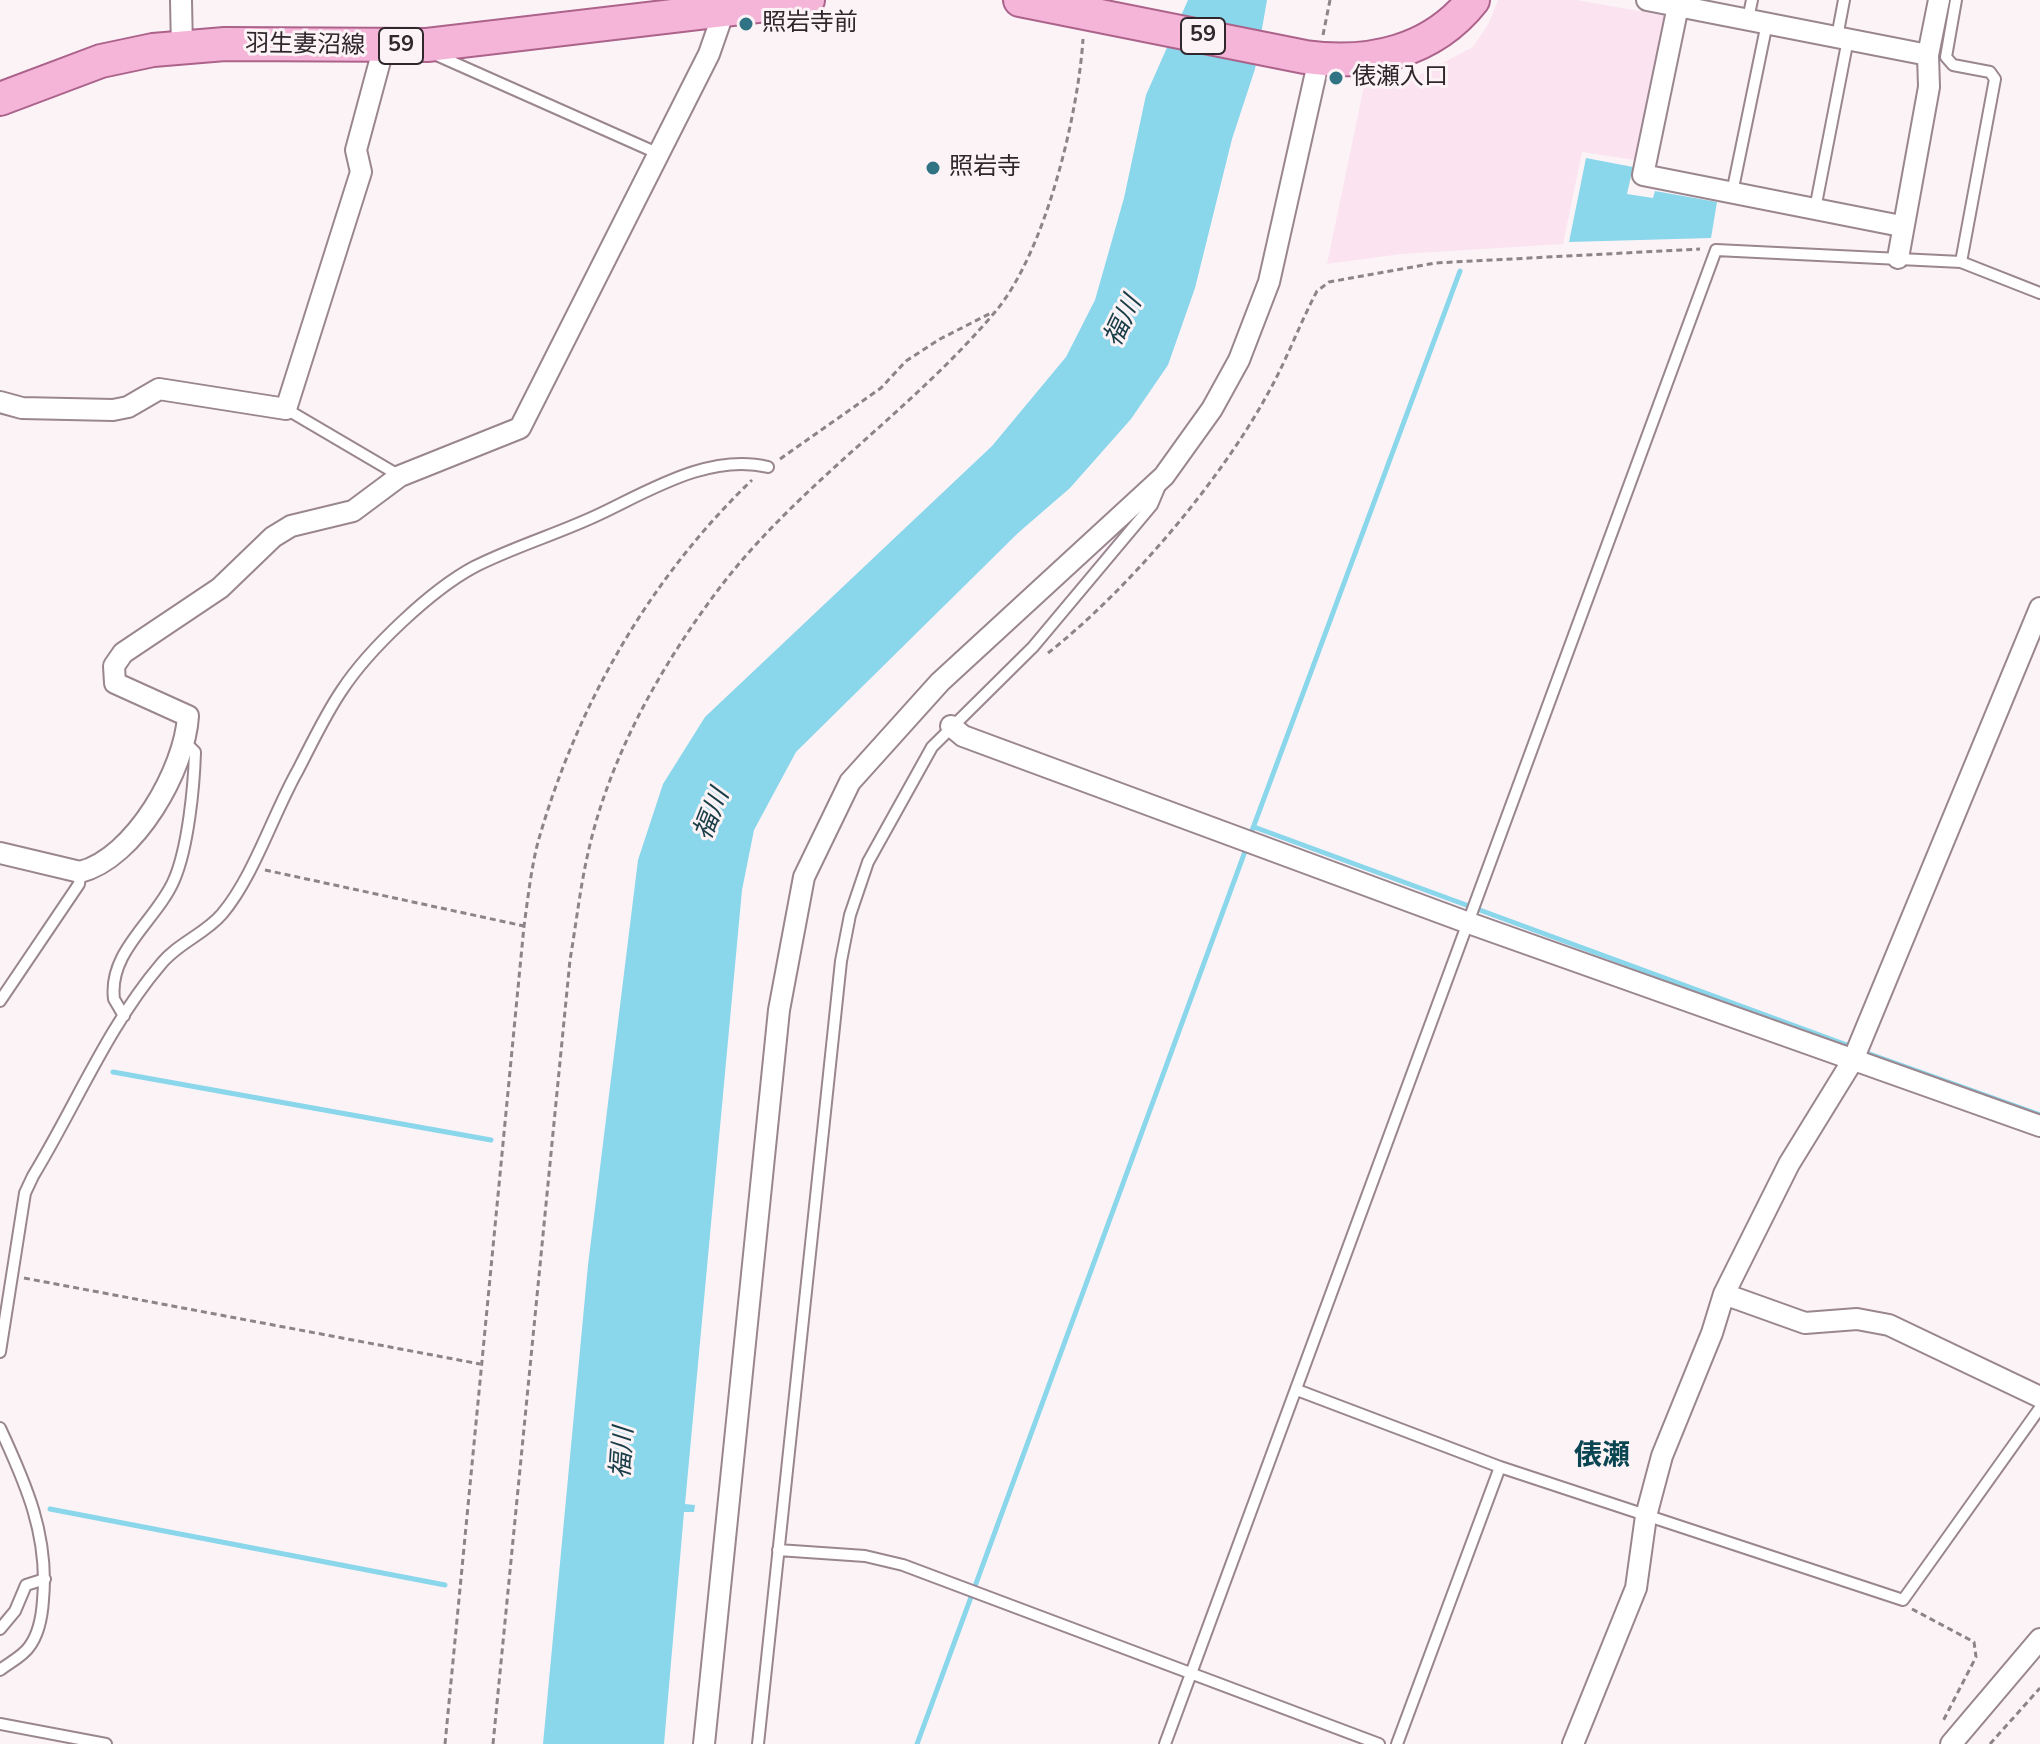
<!DOCTYPE html>
<meta charset="utf-8">
<style>
body{margin:0}
canvas{display:block;background:#fcf3f7}
</style>
<canvas width="2040" height="1744"></canvas>
<script>
const ctx = document.querySelector('canvas').getContext('2d');
ctx.lineJoin = 'round';
function paint(path, color) { ctx.fillStyle = color; ctx.fill(path, 'evenodd'); }
function stroke(path, color, width, dash) { ctx.strokeStyle = color; ctx.lineWidth = width; ctx.lineCap = dash ? 'butt' : 'round'; ctx.setLineDash(dash || []); ctx.stroke(path); }
function label(font, color, halo, rows, align = 'center') {
  ctx.font = font + ' "Nunito Sans","Noto Sans JP",sans-serif'; ctx.lineWidth = 6; ctx.setLineDash([]); ctx.textBaseline = 'middle'; ctx.strokeStyle = halo; ctx.fillStyle = color; for (const [text, x, y, turn = 0] of rows) {
    ctx.save(); ctx.translate(x, y); ctx.rotate((+turn || 0) * Math.PI / 180); ctx.textAlign = isNaN(turn) ? turn : align; if (halo) ctx.strokeText(text, 0, 0); ctx.fillText(text, 0, 0); ctx.restore();
  }
}
const built = new Path2D(`
 M1498 0H1576L1667 16 1635 160 1582 152 1563 244 1401 254 1327 264 1364 86 1418 76 1473 47 1489 23Z`);
const water = new Path2D(`
 M1188 0H1267L1255 69 1232 139 1195 288 1168 365 1131 419 1070 488 1018 533 796 752 754 830 742 890 685 1504 695 1505 694 1512H684L664 1744H543L588 1265 638 860 663 784 705 717 992 446 1066 357 1095 300 1124 198 1146 95Z
 M1586 158 1633 167 1627 194 1653 198 1655 191 1717 202 1711 238 1569 242Z`);
const stream = new Path2D(`
 M1254 827 1855 1048
 M1250 836 1460 271
 M1864 1052 2040 1115
 M113 1072 491 1140
 M50 1509 445 1585
 M917 1744 1247 846`);
const path = new Path2D(`
 M1323 35 1330 0
 M780 459 881 388 906 361 940 339 993 312
 M1048 653C1127 591 1219 483 1267 395 1286 362 1299 325 1317 291L1329 282 1435 263 1700 249
 M265 870 524 926
 M24 1278 480 1364
 M1912 1609 1974 1642 1976 1657 1942 1723
 M445 1744 524 926C528 898 531 869 538 842 577 705 649 579 752 480
 M493 1744 570 960C576 925 580 888 588 853 609 758 660 667 718 590 797 485 911 412 995 312 1045 253 1078 116 1083 39
 M1990 1744 2040 1688`);
const lane = new Path2D(`
 M1956 0 1946 57 1953 65 1990 72 1995 79 1961 262
 M1748 19 1752 0
 M1837 37 1844 0
 M432 53 657 153
 M1732 193 1767 23
 M1815 209 1848 39
 M286 409 400 476
 M0 1001 79 884 80 872
 M124 1016 114 999C108 951 157 920 174 880 188 848 194 787 195 752L186 743
 M0 1352 25 1193 33 1176C75 1107 108 1026 161 964 178 943 205 934 222 914 254 876 273 814 298 770 312 743 325 715 342 690 369 649 431 590 474 567 515 546 561 533 602 513 652 489 711 453 768 467
 M1297 1390 1500 1467 1903 1600 2040 1408
 M0 1428C26 1484 49 1536 43 1600 42 1616 39 1634 29 1647 23 1656 9 1663 0 1670
 M778 1550 865 1556 903 1565 1379 1744
 M0 1629 15 1611 26 1585 45 1579
 M0 1724 106 1744
 M758 1744 841 961 850 915 868 862 932 747 1033 647 1152 505 1160 486
 M1165 1744 1716 250 1961 262 2040 293
 M1397 1744 1500 1467`);
const street = new Path2D(`
 M181 0 182 48
 M1647 0 1928 55
 M1678 6 1643 175 1901 226
 M1898 258 1929 87 1928 55 1939 0
 M0 402 22 408 113 410 128 407 159 389 286 409 361 172 356 150 384 46
 M951 726 963 736 1466 922 2040 1126
 M0 853 80 872C135 858 185 769 188 716L115 683 114 666 123 653 220 588 273 537 291 526 353 511 400 476 520 428 709 54 724 11
 M1724 1294 1805 1323 1857 1319 1889 1325 2040 1397
 M704 1744 779 1010 804 877 850 782 940 682 1164 476 1212 409 1239 360 1269 282 1319 59
 M1573 1744 1636 1588 1646 1516 1662 1456 1712 1333 1724 1294 1789 1164 1853 1060 2040 608
 M1951 1744 2040 1639`);
const primary = new Path2D(`
 M1020 0 1305 57C1369 66 1432 52 1473 0
 M0 99 101 61 153 50 225 44 427 45 808 0`);
const markers = [
 [746,24,8,"#307384"],
 [1336,78,8,"#307384"],
 [933,168,8,"#307384"]
];
const shields = [
 [1203,36,44],
 [401,46,44]
];
const shieldNames = [
 ["59",1203,36],
 ["59",401,46]
];
const poiNames = [
 ["照岩寺前",762,24],
 ["俵瀬入口",1352,78],
 ["照岩寺",949,168]
];
const streetNames = [
 ["羽生妻沼線",305,46,1]
];
const waterNames = [
 ["福川",1124,322,-64],
 ["福川",713,815,-68],
 ["福川",624,1453,-86]
];
const quarterNames = [
 ["俵瀬",1602,1457]
];
paint(built, '#fbe3ef');
paint(water, '#8ad6eb');
stroke(stream, '#8ad6eb', 5);
stroke(lane, '#9a868f', 14);
stroke(street, '#9a868f', 24);
stroke(primary, '#ac638b', 36);
stroke(path, '#8c8488', 3, [6, 4]);
stroke(lane, '#fff', 10);
stroke(street, '#fff', 20);
stroke(primary, '#f5b5d8', 32);
for (const [x, y, r, color] of markers) { const dot = new Path2D(); dot.arc(x, y, r, 0, 2 * Math.PI); ctx.fillStyle = color; ctx.fill(dot); stroke(dot, '#fcf3f7', 3); }
for (const [x, y, w] of shields) { const box = new Path2D(); box.roundRect(x - w / 2, y - 18, w, 36, 6); ctx.fillStyle = '#fcf3f7'; ctx.fill(box); stroke(box, '#2f272b', 2); }
label('bold 22px', '#2f272b', null, shieldNames);
label('24px', '#2f272b', '#fcf3f7', poiNames, 'left');
label('24px', '#2f272b', '#fcf3f7', streetNames);
label('italic 26px', '#193d46', '#fcf3f7', waterNames);
label('bold 28px', '#0a4552', '#fcf3f7', quarterNames);
</script>
